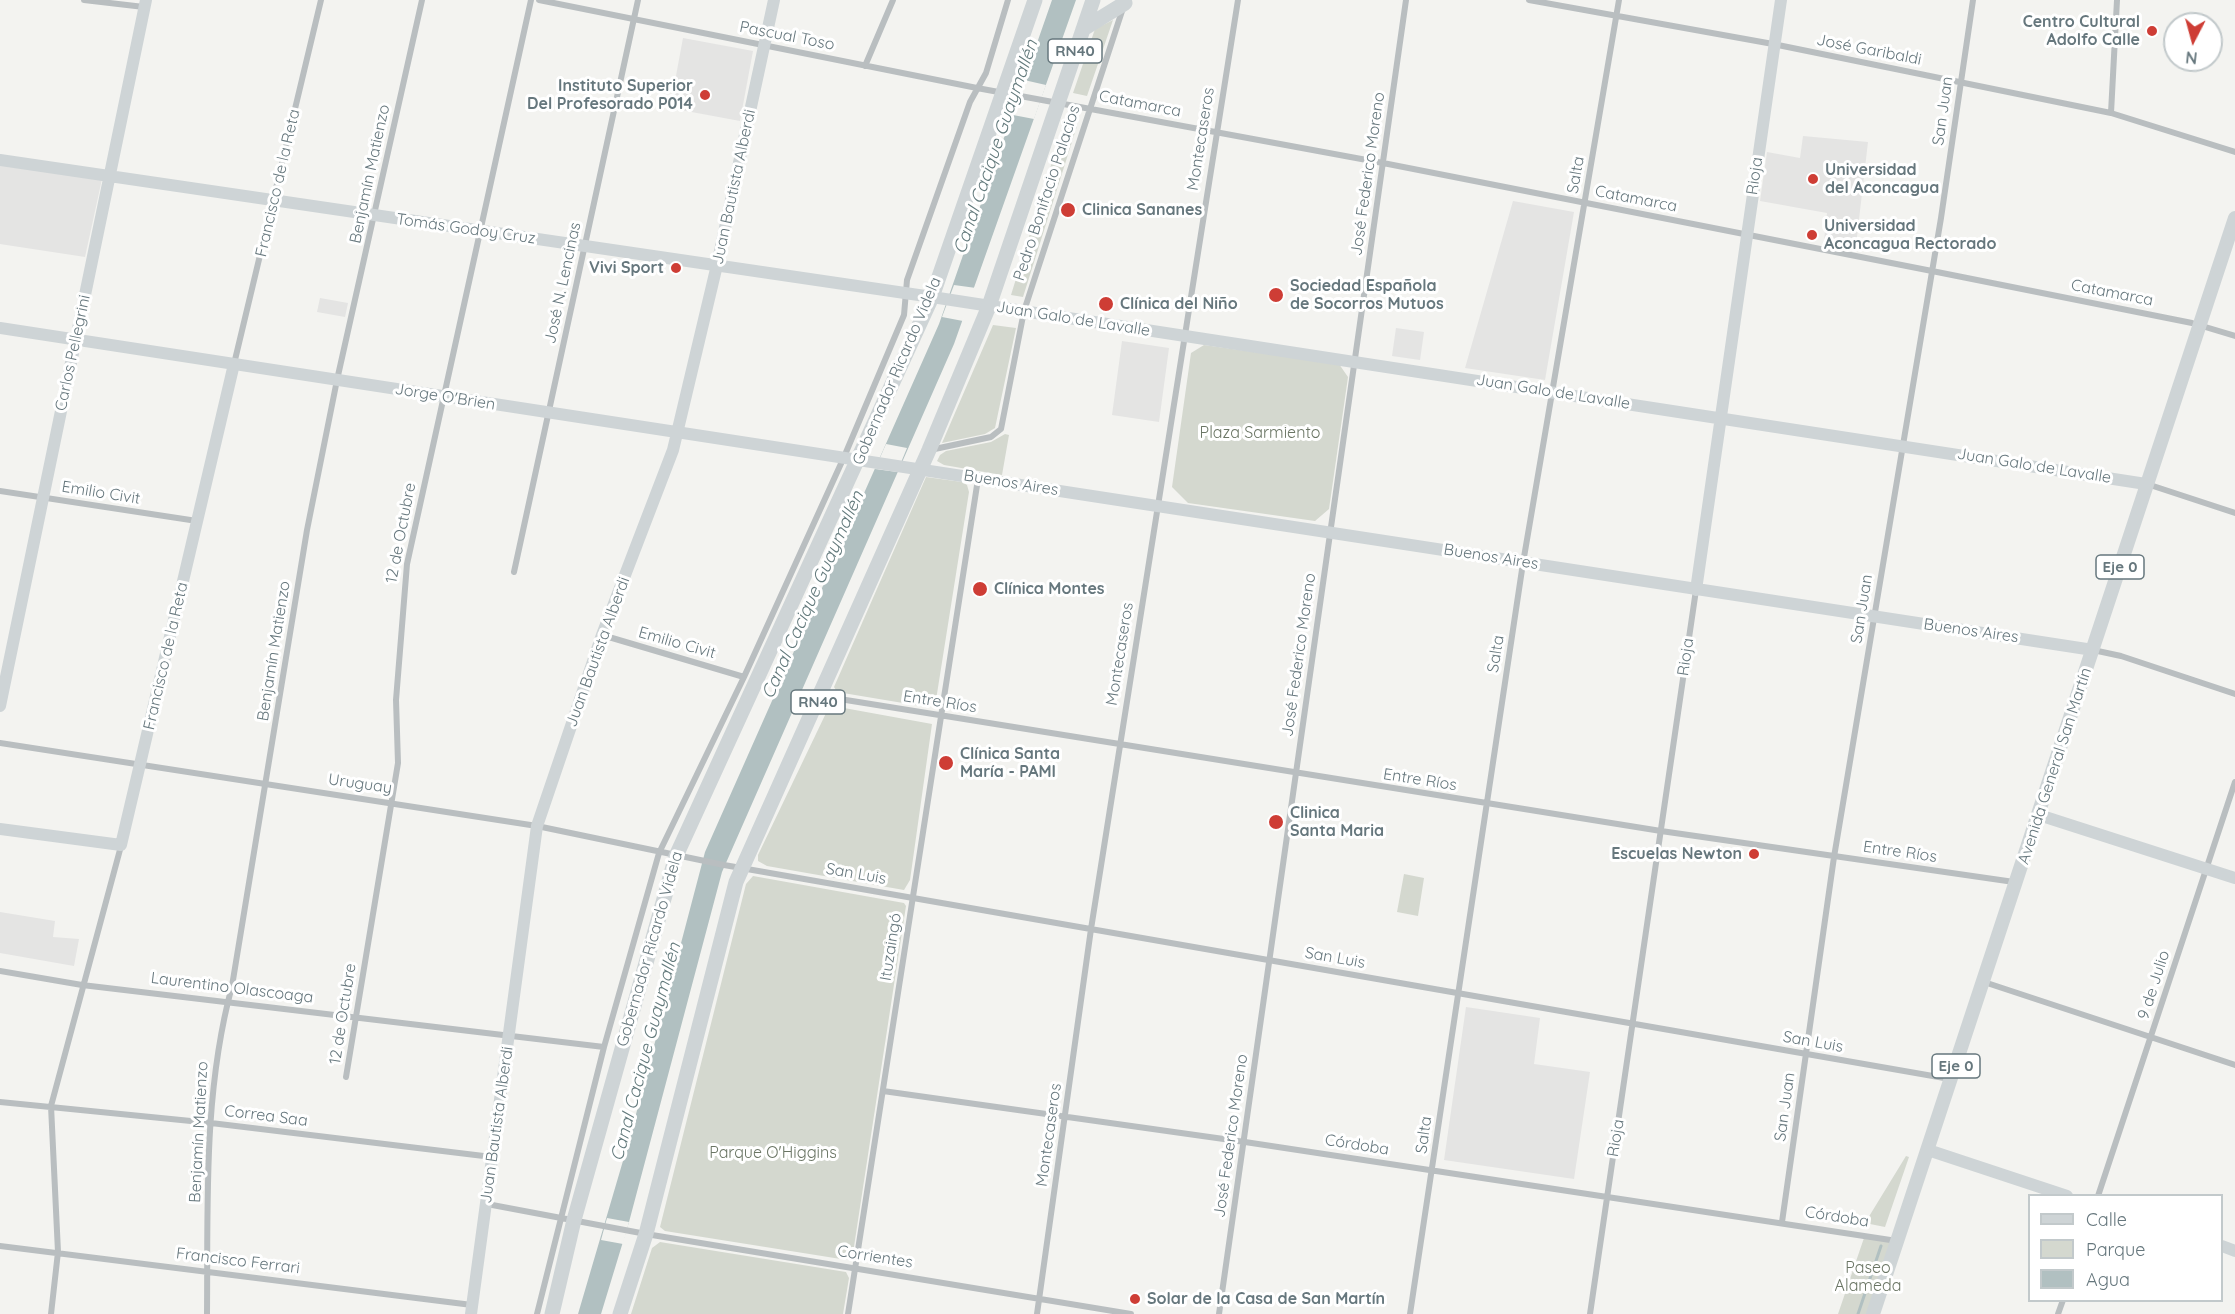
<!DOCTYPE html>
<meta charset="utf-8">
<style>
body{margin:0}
#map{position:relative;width:2235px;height:1314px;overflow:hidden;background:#f3f3f0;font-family:Quicksand,sans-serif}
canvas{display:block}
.legend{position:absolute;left:2028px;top:1194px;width:195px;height:108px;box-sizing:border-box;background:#fff;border:2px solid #c2c9cb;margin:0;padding:8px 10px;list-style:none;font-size:18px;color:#66777d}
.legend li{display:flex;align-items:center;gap:12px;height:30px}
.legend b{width:30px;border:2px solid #c2c9cb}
.north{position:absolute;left:2163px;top:12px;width:60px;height:60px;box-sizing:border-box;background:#fff;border:2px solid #c2c9cb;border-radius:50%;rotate:186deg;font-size:16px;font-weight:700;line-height:24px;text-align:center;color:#66777d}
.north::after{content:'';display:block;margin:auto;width:21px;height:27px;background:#ce3d35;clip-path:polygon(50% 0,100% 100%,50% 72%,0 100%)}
</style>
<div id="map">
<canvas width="2235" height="1314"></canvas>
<ul class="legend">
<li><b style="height:8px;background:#ced4d6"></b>Calle</li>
<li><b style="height:16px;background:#d4d8cf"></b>Parque</li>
<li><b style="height:16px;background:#b1c0c1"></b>Agua</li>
</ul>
<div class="north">N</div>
</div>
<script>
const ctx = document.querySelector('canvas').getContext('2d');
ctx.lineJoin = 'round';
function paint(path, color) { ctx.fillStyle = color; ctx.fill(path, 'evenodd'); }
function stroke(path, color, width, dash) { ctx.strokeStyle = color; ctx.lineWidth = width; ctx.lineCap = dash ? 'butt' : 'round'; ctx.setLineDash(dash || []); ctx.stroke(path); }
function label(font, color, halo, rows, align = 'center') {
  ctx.font = font + ' Quicksand,sans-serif'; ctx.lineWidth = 6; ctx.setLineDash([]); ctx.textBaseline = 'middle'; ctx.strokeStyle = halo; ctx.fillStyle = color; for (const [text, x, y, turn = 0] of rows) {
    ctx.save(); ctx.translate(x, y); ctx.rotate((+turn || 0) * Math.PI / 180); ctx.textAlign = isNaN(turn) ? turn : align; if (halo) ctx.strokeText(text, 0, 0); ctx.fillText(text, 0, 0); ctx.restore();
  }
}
const built = new Path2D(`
 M683 38 753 51 740 121 670 108Z
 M1803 136 1868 142 1856 245 1824 241 1827 213 1760 201 1767 152 1800 158Z
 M0 164 102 179 85 257 0 244Z
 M1513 201 1574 212 1545 380 1465 368Z
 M320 298 348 303 345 317 317 312Z
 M1396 328 1424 332 1420 360 1392 356Z
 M1122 341 1169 348 1159 422 1112 415Z
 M0 912 55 921 53 937 79 939 74 966 0 953Z
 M1466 1007 1540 1018 1534 1064 1590 1072 1574 1179 1444 1160Z`);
const green = new Path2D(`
 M1113 20 1087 96 1073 93 1095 29Z
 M1064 123 1077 126 1023 297 1011 295Z
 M993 325 1016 328 995 428 985 434 942 443Z
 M1204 345 1339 364 1348 377 1329 509 1315 521 1188 503 1172 487 1191 353Z
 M1005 434 1009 435 1002 475 944 465 937 461 940 455 946 451 991 442Z
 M926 477 962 482 967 485 969 492 936 700 932 706 927 707 837 692 834 687Z
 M833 706 932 724 910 880 904 890 767 866 758 861V855L827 711Z
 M1404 874 1424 878 1418 916 1397 912Z
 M753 876 904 903 906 906 853 1253 847 1260 665 1231 660 1227 746 884Z
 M1906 1156 1909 1157 1885 1227 1865 1223Z
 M1865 1235 1897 1241 1873 1314H1838Z
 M660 1242 846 1272 849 1278 843 1314H631L652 1248Z`);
const water = new Path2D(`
 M1052 0H1076L954 344 722 872 629 1222 601 1314H578L630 1137 705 852 939 324Z`);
const pier = new Path2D(`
 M1024 80 1046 85 1034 119 1013 115Z
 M954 285 976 288 963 321 942 317Z
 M886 444 907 448 897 472 875 469Z
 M607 1218 629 1222 623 1244 601 1240Z`);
const stream = new Path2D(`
 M1858 1314 1881 1246`);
const street = new Path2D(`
 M84 0 144 7
 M539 0 977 88 1383 163 1932 271 2192 323 2235 336
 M1529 0 1773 44 2111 113 2235 152
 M865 66 893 0
 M2111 113 2117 0
 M234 364 321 0
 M930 450 991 437 1001 429 1024 311 1123 8
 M2147 484 2235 513
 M0 491 197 521
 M514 572 638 0
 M602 635 744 677
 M2093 650 2121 656 2235 694
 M821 696 1661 831 2014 882
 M0 743 537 826 724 865 1950 1079
 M0 971 82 985 604 1047
 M1984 982 2235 1065
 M346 1077 398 763 396 700 407 564 531 0
 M883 1091 1245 1142 1897 1241
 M0 1102 211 1123 492 1157
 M2098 1196 2235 782
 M487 1204 646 1234 1131 1314
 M1782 1222 1834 857 1941 218 1973 0
 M0 1246 472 1305
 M51 1314 58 1252 51 1106 121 846
 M207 1314C208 1205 203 1093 232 986L307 530 337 380 422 0
 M537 1314 604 1047 659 853 744 677 844 457 904 315 907 280 970 102 986 73 1008 0
 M848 1314 978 479
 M1037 1314 1091 929 1238 0
 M1219 1314 1406 0
 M1410 1314 1523 563 1619 0
 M1590 1314 1696 590
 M2058 1314 2063 1300`);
const secondary = new Path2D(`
 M0 160 932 297 2146 484
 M0 328 2093 650
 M1696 590 1781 0
 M0 706 146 0
 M2039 815 2235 878
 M0 829 121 845 234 364
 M1928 1150 2067 1196
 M2222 1246 2235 1251
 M471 1314 537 826 602 635 673 450 717 265 774 0`);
const primary = new Path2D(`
 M1873 1314 2235 218`);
const highway = new Path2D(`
 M1083 29 1125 3
 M552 1314 574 1220 676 856 932 297 1035 0
 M620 1314 646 1234 736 882 929 450 989 306 1093 0`);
const markers = [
 [2152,31,6,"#ce3d35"],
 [705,95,6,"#ce3d35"],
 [1813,179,6,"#ce3d35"],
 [1068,210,8,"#ce3d35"],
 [1812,235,6,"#ce3d35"],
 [676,268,6,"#ce3d35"],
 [1276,295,8,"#ce3d35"],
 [1106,304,8,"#ce3d35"],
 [980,589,8,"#ce3d35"],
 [946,763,8,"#ce3d35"],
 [1276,822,8,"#ce3d35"],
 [1754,854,6,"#ce3d35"],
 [1135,1299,6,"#ce3d35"]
];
const shields = [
 [1075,51,54],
 [2120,567,48],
 [818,702,54],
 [1956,1066,48]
];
const shieldNames = [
 ["RN40",1075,51],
 ["Eje 0",2120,567],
 ["RN40",818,702],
 ["Eje 0",1956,1066]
];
const poiNames = [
 ["Centro Cultural",2140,22,"right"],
 ["Adolfo Calle",2140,40,"right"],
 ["Instituto Superior",693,86,"right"],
 ["Del Profesorado P014",693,104,"right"],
 ["Universidad",1825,170],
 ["del Aconcagua",1825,188],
 ["Clinica Sananes",1082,210],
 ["Universidad",1824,226],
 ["Aconcagua Rectorado",1824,244],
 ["Vivi Sport",664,268,"right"],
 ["Sociedad Española",1290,286],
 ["de Socorros Mutuos",1290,304],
 ["Clínica del Niño",1120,304],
 ["Clínica Montes",994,589],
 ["Clínica Santa",960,754],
 ["María - PAMI",960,772],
 ["Clinica",1290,813],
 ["Santa Maria",1290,831],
 ["Escuelas Newton",1742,854,"right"],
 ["Solar de la Casa de San Martín",1147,1299]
];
const streetNames = [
 ["Pascual Toso",787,36,11],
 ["José Garibaldi",1869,50,11],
 ["Catamarca",1140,104,11],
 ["San Juan",1943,111,-82],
 ["Montecaseros",1201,139,-81],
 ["Benjamín Matienzo",370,174,-78],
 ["José Federico Moreno",1368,174,-82],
 ["Salta",1576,175,-80],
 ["Rioja",1755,176,-82],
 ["Francisco de la Reta",278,183,-77],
 ["Juan Bautista Alberdi",734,187,-78],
 ["Pedro Bonifacio Palacios",1047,193,-72],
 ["Catamarca",1636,199,11],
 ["Tomás Godoy Cruz",466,229,8],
 ["José N. Lencinas",563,283,-78],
 ["Catamarca",2112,293,11],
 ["Juan Galo de Lavalle",1073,319,9],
 ["Carlos Pellegrini",73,353,-78],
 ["Gobernador Ricardo Videla",897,371,-67],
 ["Juan Galo de Lavalle",1553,392,9],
 ["Jorge O'Brien",445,397,9],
 ["Juan Galo de Lavalle",2034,466,9],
 ["Buenos Aires",1011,483,9],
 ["Emilio Civit",101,493,9],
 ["12 de Octubre",401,533,-79],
 ["Buenos Aires",1491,557,9],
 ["San Juan",1862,609,-81],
 ["Buenos Aires",1971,631,8],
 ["Emilio Civit",677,643,16],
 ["Benjamín Matienzo",274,651,-81],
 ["Juan Bautista Alberdi",598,652,-70],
 ["Montecaseros",1120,654,-81],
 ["Salta",1496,654,-81],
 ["José Federico Moreno",1299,655,-82],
 ["Francisco de la Reta",166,656,-77],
 ["Rioja",1686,657,-82],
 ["Entre Ríos",940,702,9],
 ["Avenida General San Martín",2055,766,-72],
 ["Entre Ríos",1420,780,9],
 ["Uruguay",360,784,8],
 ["Entre Ríos",1900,852,8],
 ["San Luis",856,874,10],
 ["Ituzaingó",891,947,-81],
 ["Gobernador Ricardo Videla",650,949,-74],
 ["San Luis",1335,958,10],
 ["9 de Julio",2154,985,-72],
 ["Laurentino Olascoaga",232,988,7],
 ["12 de Octubre",343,1014,-81],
 ["San Luis",1813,1042,10],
 ["San Juan",1785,1107,-82],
 ["Correa Saa",266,1116,7],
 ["Juan Bautista Alberdi",497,1125,-82],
 ["Benjamín Matienzo",199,1132,-87],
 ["Montecaseros",1049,1135,-82],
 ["Salta",1424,1135,-82],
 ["José Federico Moreno",1231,1136,-82],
 ["Rioja",1616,1138,-81],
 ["Córdoba",1357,1145,9],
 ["Córdoba",1837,1217,9],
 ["Corrientes",875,1257,9],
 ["Francisco Ferrari",238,1261,7]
];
const parkNames = [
 ["Plaza Sarmiento",1260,433],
 ["Parque O'Higgins",773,1153],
 ["Paseo",1868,1268],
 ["Alameda",1868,1286]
];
const waterNames = [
 ["Canal Cacique Guaymallén",996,147,-71],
 ["Canal Cacique Guaymallén",813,595,-66],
 ["Canal Cacique Guaymallén",646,1052,-75]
];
paint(built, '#e4e4e3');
paint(green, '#d4d8cf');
paint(water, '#b1c0c1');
paint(pier, '#f3f3f0');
stroke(stream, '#b1c0c1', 3);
stroke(street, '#b9bec0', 6);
stroke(secondary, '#ced4d6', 12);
stroke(primary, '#ced4d6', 14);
stroke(highway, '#ced4d6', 15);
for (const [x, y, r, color] of markers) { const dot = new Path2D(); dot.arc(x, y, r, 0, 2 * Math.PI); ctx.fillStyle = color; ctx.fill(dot); stroke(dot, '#fff', 2); }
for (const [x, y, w] of shields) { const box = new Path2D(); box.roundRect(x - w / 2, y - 12, w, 24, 4.5); ctx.fillStyle = '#fff'; ctx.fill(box); stroke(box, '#66777d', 1.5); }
label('bold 15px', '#66777d', null, shieldNames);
label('bold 16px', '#66777d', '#fff', poiNames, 'left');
label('16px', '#66777d', '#fff', streetNames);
label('16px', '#6a7564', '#fff', parkNames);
label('italic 18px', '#62797b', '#fff', waterNames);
</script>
